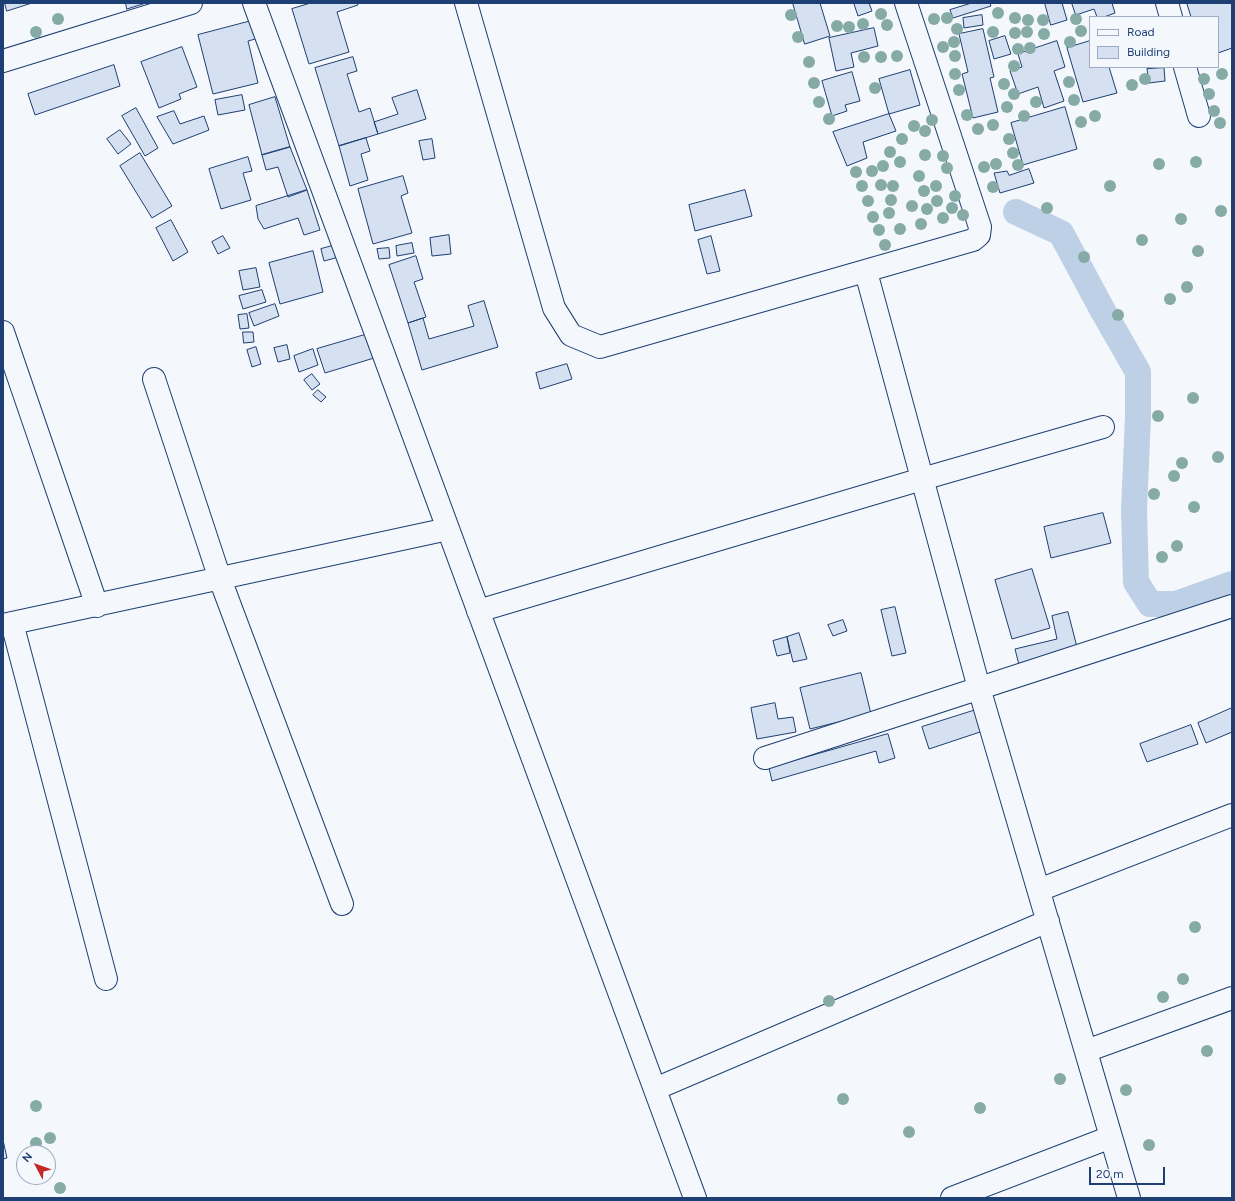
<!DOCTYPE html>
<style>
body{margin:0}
#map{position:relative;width:1235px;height:1201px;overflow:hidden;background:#f4f7fb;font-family:Figtree,sans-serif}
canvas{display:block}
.frame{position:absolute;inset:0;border:4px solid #1d3f73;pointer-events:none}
.legend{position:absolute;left:1089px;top:16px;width:130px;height:52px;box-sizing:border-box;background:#f4f7fb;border:1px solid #9eadc5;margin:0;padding:5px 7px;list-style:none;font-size:12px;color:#1d3f73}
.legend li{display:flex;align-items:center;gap:8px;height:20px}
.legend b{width:20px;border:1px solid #9eadc5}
.north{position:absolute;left:16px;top:1145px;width:40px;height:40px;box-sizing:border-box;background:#f4f7fb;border:1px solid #9eadc5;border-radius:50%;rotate:311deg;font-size:11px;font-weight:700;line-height:16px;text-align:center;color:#1d3f73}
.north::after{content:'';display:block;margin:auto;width:14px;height:18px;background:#c62828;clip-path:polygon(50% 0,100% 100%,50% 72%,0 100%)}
.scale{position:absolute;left:1089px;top:1167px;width:76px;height:18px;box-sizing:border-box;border:2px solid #1d3f73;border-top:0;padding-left:5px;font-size:12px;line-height:14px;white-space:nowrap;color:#1d3f73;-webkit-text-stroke:3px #f4f7fb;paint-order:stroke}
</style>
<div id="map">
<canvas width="1235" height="1201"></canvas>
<div class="frame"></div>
<ul class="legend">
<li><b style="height:5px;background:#f4f7fb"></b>Road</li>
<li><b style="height:11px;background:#d5e0f0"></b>Building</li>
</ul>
<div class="north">N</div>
<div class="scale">20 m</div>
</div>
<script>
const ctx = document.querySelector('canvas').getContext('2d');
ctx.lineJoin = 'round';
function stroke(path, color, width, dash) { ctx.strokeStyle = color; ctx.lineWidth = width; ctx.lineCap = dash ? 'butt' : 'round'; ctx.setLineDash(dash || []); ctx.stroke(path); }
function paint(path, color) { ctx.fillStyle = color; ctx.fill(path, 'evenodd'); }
const canal = new Path2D(`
 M1016 212 1061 233 1103 311 1138 372V417L1134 510 1136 582 1150 604H1176L1232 584`);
const building = new Path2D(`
 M5 3H32L7 11Z
 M126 3H146L127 9Z
 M311 3H357L358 5 337 12 349 52 309 64 292 9Z
 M793 3H820L830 36 805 44Z
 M857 3H869L872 11 858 16 854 4Z
 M972 3H990L991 6 953 18 950 10Z
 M1045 3H1062L1067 20 1051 25Z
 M1072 3H1112L1115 13 1104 17H1097L1094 9 1076 15Z
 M1191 3H1232V48L1218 53V17H1191L1187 4Z
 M982 15 983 25 964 28 963 18Z
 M255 20 259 38 248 41 258 83 213 94 198 35Z
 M874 28 878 46 851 53 854 67 836 71 829 38Z
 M983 29 994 77 990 78 998 112 973 118 962 74 968 72 959 34Z
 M1005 36 1011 54 994 59 989 41Z
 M1057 41 1065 67 1054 71 1064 101 1044 108 1038 87 1018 94 1010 71 1022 67 1018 54Z
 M1090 41V67H1109L1117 93 1083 102 1067 48Z
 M182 47 197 87 179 94 181 99 159 108 141 62Z
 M353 57 357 71 347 74 359 112 370 108 378 134 339 146 315 68Z
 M114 65 120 86 35 115 28 94Z
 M1164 68 1165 81 1149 83 1147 69Z
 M910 70 920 105 889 114 879 79Z
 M852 72 860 101 845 105 847 111 832 116 822 81Z
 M417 90 426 119 378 134 374 122 398 114 392 98Z
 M242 95 245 110 218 115 215 100Z
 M275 97 290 147 262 155 249 105Z
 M1065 107 1077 149 1023 165 1011 123Z
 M136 108 158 148 145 156 122 116Z
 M174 111 180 124 204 116 209 130 173 144 157 117Z
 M889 114 896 131 863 142 867 158 847 166 833 132Z
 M120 130 131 144 118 154 107 139Z
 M366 138 370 151 361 154 368 180 350 186 339 146Z
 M432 139 435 158 423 160 419 141Z
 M290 147 307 190 288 197 278 167 266 170 262 155Z
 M140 153 172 206 152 218 120 166Z
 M248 157 252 171 243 173 251 200 221 209 209 169Z
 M1029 169 1034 183 1000 193 994 173 1007 171 1009 175Z
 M403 176 408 193 401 196 412 233 373 244 358 189Z
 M307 190 320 230 304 235 298 218 264 229 258 219 256 206Z
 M745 190 752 216 695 231 689 205Z
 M171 220 188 252 173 261 156 228Z
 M449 235 451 254 432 256 430 238Z
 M223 236 230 248 218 254 212 242Z
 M711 236 720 271 707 274 698 240Z
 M412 243 414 253 397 256 396 246Z
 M336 245 339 257 324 261 321 249Z
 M389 248 390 258 379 259 377 249Z
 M313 251 323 292 280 304 269 263Z
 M416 256 423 279 414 282 426 317 408 323 389 265Z
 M256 268 260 287 243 290 239 271Z
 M262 290 266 302 243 309 239 296Z
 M484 301 498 347 422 370 408 323 423 318 429 339 474 326 468 306Z
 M275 304 279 316 254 326 249 313Z
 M247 314 249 328 240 329 238 315Z
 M243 332H253L254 342 244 343Z
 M368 334 374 358 325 373 317 349Z
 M287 345 290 359 278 362 274 348Z
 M256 347 261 364 252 367 247 350Z
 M313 349 318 365 299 372 294 356Z
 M567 364 572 379 540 389 536 373Z
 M312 374 320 384 312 390 304 380Z
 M318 390 326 397 321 402 313 395Z
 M1103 513 1111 543 1051 558 1044 527Z
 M1032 569 1050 628 1012 639 995 580Z
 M895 607 906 653 892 656 881 610Z
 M1068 612 1078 651 1019 665 1015 649 1057 639 1052 616Z
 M843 620 847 631 833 636 828 625Z
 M799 633 807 659 793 662 787 637Z
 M787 637 790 653 777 656 773 641Z
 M861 673 871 714 810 729 800 688Z
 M775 703 778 719 793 717 796 732 757 739 751 708Z
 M1232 708V732L1206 743 1198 723Z
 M979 709 986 730 929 749 922 727Z
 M1191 725 1198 744 1147 762 1140 744Z
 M888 734 895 758 879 763 876 751 772 781 769 768Z
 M3 1140 7 1158 3 1159Z`);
const street = new Path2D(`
 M254 3 695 1198
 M466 3 554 308 571 335 600 347 973 240 979 235 980 227 906 3
 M1167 3 1171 17
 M1185 67 1199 116
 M866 272 979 688 1129 1198
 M3 332 97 606
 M154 379 220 579 342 904
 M478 611 922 479 1103 427
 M12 623 106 979
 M3 625 448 529
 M765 758 1232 606
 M1039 890 1232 815
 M1086 1051 1232 998
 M655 1089 1048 921
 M952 1198 1111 1137`);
const secondary = new Path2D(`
 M3 61 191 3`);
const trees = [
 [998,13],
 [881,14],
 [791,15],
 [947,18],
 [1015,18],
 [58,19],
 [934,19],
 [1076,19],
 [1028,20],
 [1043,20],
 [863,24],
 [887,25],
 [837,26],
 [849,27],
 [957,29],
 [1081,31],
 [36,32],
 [993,32],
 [1027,32],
 [1015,33],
 [1044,34],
 [798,37],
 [954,42],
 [1070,42],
 [943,47],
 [1030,48],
 [1018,49],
 [897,56],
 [955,56],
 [864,57],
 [881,57],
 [809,62],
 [1014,66],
 [955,74],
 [1222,74],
 [1145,79],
 [1204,79],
 [1069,82],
 [814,83],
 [1004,84],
 [1132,85],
 [875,88],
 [959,90],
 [1014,94],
 [1209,94],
 [1074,100],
 [819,102],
 [1036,102],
 [1007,107],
 [1214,111],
 [967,115],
 [1024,116],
 [1095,116],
 [829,119],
 [932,120],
 [1081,122],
 [1220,123],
 [993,125],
 [914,126],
 [978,129],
 [925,131],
 [902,139],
 [1009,139],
 [890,152],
 [1013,153],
 [925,155],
 [943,156],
 [900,162],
 [1196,162],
 [996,164],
 [1159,164],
 [1018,165],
 [883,166],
 [984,167],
 [947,168],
 [872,171],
 [856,172],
 [919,176],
 [881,185],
 [862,186],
 [893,186],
 [936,186],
 [1110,186],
 [993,187],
 [924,191],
 [955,196],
 [891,200],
 [868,201],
 [937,201],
 [912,206],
 [952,208],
 [1047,208],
 [927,209],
 [1221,211],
 [889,213],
 [963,215],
 [873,217],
 [943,218],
 [1181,219],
 [921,224],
 [900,229],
 [879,230],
 [1142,240],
 [885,245],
 [1198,251],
 [1084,257],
 [1187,287],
 [1170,299],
 [1118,315],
 [1193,398],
 [1158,416],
 [1218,457],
 [1182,463],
 [1174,476],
 [1154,494],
 [1194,507],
 [1177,546],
 [1162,557],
 [1195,927],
 [1183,979],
 [1163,997],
 [829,1001],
 [1207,1051],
 [1060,1079],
 [1126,1090],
 [843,1099],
 [36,1106],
 [980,1108],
 [909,1132],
 [50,1138],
 [36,1143],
 [1149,1145],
 [60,1188]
];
stroke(canal, '#bed0e5', 26);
paint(building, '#d5e0f0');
stroke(building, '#1d3f73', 1);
stroke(street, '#1d3f73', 24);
stroke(secondary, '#1d3f73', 24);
stroke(street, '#f4f7fb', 22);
stroke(secondary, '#f4f7fb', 22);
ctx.fillStyle = '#86aba6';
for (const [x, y] of trees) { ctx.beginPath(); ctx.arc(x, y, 6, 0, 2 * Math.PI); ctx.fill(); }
</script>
